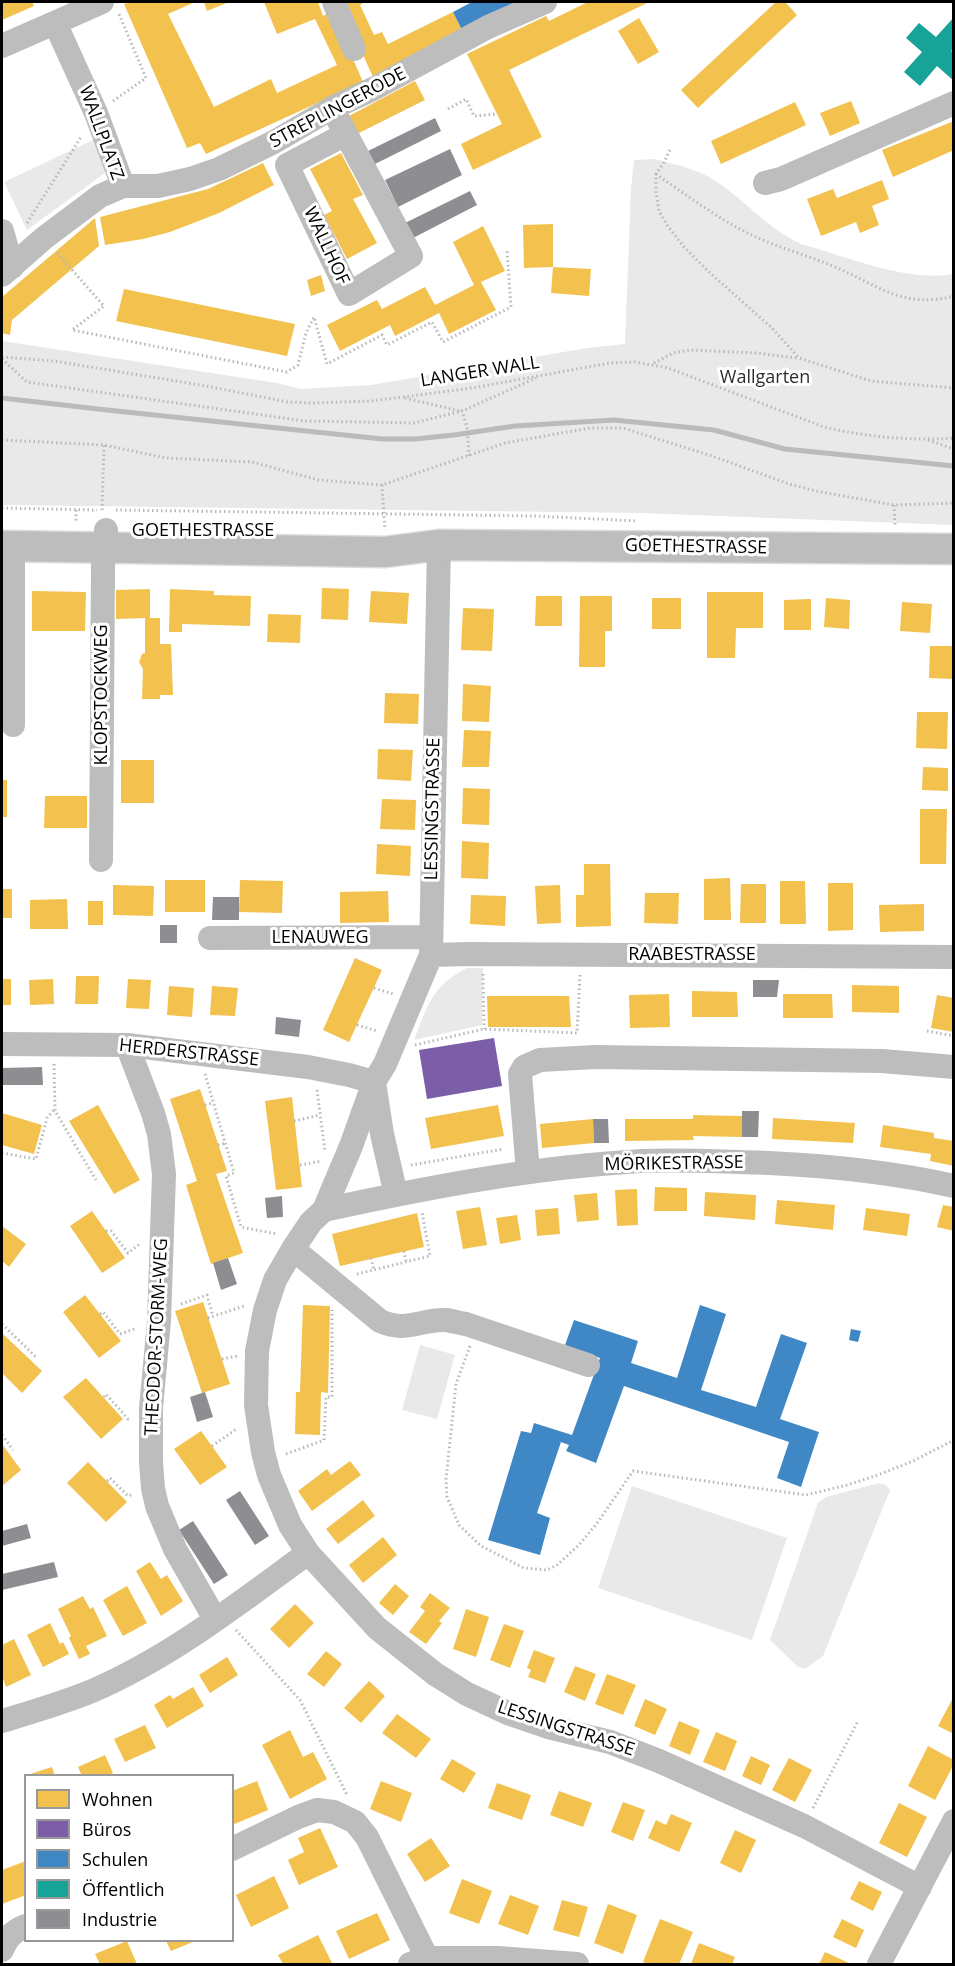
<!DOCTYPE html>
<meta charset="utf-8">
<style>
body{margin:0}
#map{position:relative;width:955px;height:1966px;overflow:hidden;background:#fff;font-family:"Open Sans",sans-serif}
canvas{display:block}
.frame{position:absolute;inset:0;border:3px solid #000;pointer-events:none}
.legend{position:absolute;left:24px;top:1774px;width:210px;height:168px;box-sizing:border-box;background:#fff;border:2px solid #999;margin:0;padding:8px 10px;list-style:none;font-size:18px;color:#000}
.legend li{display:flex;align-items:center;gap:12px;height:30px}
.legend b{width:30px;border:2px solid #999}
</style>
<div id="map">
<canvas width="955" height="1966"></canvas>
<div class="frame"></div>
<ul class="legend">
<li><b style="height:16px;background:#f2c14e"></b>Wohnen</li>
<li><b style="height:16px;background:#7b5ea7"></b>Büros</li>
<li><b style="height:16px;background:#3f88c5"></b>Schulen</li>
<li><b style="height:16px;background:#17a398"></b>Öffentlich</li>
<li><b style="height:16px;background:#8d8d92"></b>Industrie</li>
</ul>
</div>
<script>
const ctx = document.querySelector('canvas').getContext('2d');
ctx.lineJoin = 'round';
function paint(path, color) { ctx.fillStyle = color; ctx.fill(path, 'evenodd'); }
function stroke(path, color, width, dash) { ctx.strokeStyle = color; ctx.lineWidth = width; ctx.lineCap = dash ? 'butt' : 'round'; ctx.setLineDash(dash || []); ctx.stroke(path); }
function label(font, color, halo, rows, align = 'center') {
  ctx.font = font + ' "Open Sans",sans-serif'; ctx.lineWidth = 6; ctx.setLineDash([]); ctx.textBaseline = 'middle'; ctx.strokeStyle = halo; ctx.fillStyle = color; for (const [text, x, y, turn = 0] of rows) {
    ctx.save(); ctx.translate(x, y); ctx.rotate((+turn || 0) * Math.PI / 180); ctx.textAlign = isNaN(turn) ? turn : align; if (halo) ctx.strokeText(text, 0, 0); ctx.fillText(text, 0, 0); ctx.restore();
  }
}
const green = new Path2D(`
 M95 139 105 173 27 230 4 182Z
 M655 159C673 164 692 168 709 177 742 196 766 228 801 244 844 256 910 283 953 274V525L640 513 2 505V341L277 383 301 389 371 385 587 348 625 344 631 189 634 160Z
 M467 968H483L482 1025 414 1040C427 1007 432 985 467 968Z
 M420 1345 455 1355 437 1419 402 1410Z
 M879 1483 886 1485 890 1490 823 1656 805 1669 797 1666 770 1640 818 1503 826 1497Z
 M632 1486 787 1538 752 1640 598 1588Z`);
const homes = new Path2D(`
 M2 2H32L34 6 2 20Z
 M130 2H195L168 14 214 107 271 79 277 93 337 65 315 19 277 34 264 2H318L323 16 332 11 363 82 206 154 200 143 187 148 124 4Z
 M204 2H229L207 11Z
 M339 2H362L363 3 360 5 374 35 382 32 388 44 453 12 462 30 373 77Z
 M588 2H649L509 70 542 137 473 170 461 144 502 124 467 54 546 16 549 21Z
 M776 2H785L797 15 698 108 681 90Z
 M639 18 659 52 638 64 618 31Z
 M415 81 425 100 357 134 349 116Z
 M851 101 860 123 830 136 820 113Z
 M795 102 806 125 721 164 711 141Z
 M954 121V150L893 177 882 150Z
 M341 153 363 195 353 199 377 243 347 259 324 215 332 211 310 169Z
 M263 163 274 185 219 213 170 232 143 239 105 245 100 217 208 189Z
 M882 180 889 199 872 206 879 225 860 233 856 222 821 236 807 199 833 189 837 198Z
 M95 218 99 246 12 320 10 335 2 333V297Z
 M553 224V267L524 268 523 225Z
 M483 226 505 271 481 282 496 310 449 334 439 313 395 336 390 325 340 351 327 325 377 300 382 309 425 287 435 305 474 285 453 242Z
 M553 267 591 269 589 296 551 293Z
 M321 275 325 291 311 296 307 280Z
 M124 289 295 324 287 356 116 321Z
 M322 588 349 589 348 620 321 619Z
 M150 589V618H160V644H171L173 695H160V699H142L143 669 139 662 142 654 145 653V618L116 619V590Z
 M170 589 214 591V595L251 596 250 626 182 624V632H169Z
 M32 591 86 592 85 631H32Z
 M371 591 409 593 407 624 369 622Z
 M707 592H763V628H736L735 658H707Z
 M536 596H562V626H535Z
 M580 596H612V631H605V667H579Z
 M652 598H681V629H652Z
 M826 598 850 600 849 629 824 627Z
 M811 599V630H784V600Z
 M902 602 932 604 930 633 900 631Z
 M463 608 494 609 492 651 461 650Z
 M268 614 301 615 300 643 267 642Z
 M930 646H953V679L929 678Z
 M463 684 491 686 489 722 462 721Z
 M385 693 419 694 418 724 384 723Z
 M917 712H948L947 749 916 748Z
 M464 730 491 731 489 767H462Z
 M378 749 413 750 411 781 377 779Z
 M121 760H154V803H121Z
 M923 767 948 768V791L922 790Z
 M2 780H7V817H2Z
 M463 788 490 789 489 825 462 824Z
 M45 796H87V828H44Z
 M382 799 416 800 415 830 380 829Z
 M920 809H947L946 864H920Z
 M462 841 489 843 488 879 461 878Z
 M377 844 411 846 410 876 376 874Z
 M584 864H610L611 926 576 927V895H584Z
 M730 878 731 920H704V879Z
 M165 880H205V912H165Z
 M240 880 283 881 282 913 239 912Z
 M780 881H805L806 924H780Z
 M828 883H853V930L828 931Z
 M741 884H766V923H740Z
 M113 885 154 886 153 916 113 915Z
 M560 885 561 923 537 924 535 886Z
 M2 889H12V918H2Z
 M388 891 389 922 340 923V892Z
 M645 893H679L678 924 644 923Z
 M471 895 506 896 505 926 470 924Z
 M67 899 68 929H30V900Z
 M88 901H103V925H88Z
 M924 904V931L880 932 879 905Z
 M355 958 382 970 349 1042 323 1030Z
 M76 976H99L98 1004H75Z
 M2 979H11V1005H2Z
 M53 979 54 1004 30 1005 29 980Z
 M128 979 151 980 149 1009 126 1008Z
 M852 985 899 986V1013L852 1012Z
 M169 986 194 988 192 1017 167 1015Z
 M212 986 238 988 235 1016 210 1015Z
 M692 991 737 992 738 1017H692Z
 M669 994 670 1027 630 1028 629 995Z
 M783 994H832L833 1018H783Z
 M937 995 954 998V1032L931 1028Z
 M487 996H569L571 1027H488Z
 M200 1089 227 1171 216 1174 243 1253 211 1264 186 1185 197 1181 170 1099Z
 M292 1097 302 1187 276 1190 265 1101Z
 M98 1105 140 1180 114 1194 69 1121Z
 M498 1105 504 1136 431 1149 425 1118Z
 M2 1113 42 1125 34 1154 2 1145Z
 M693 1115 742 1116V1137L693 1136 694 1140 625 1141V1119H693Z
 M773 1118 855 1123 853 1143 772 1139Z
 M593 1119 594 1143 542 1148 540 1124Z
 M883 1125 934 1133V1138L954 1141V1166L930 1161 931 1154 880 1147Z
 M655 1187 687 1188V1211H654Z
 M637 1189 638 1225 617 1226 615 1190Z
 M705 1192 756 1195 755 1220 704 1216Z
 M597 1193 599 1220 577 1222 574 1195Z
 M777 1200 835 1205 833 1230 775 1224Z
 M943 1205 954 1207V1231L937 1227Z
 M480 1207 487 1245 463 1249 456 1211Z
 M558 1208 560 1234 537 1236 535 1210Z
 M866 1208 910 1214 907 1236 863 1230Z
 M92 1211 125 1258 102 1273 70 1226Z
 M417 1213 424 1247 340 1266 332 1234Z
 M517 1215 521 1240 500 1244 496 1218Z
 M2 1226 26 1244 9 1267 2 1261Z
 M85 1295 121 1341 99 1358 63 1312Z
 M203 1302 230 1384 202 1393 175 1311Z
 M303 1305 330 1306 328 1393 321 1392 320 1435 295 1434 296 1392H300Z
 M2 1333 42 1371 22 1393 2 1373Z
 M86 1378 123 1419 101 1439 63 1397Z
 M201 1431 227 1467 200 1485 174 1449Z
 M2 1444 21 1470 2 1486Z
 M350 1461 361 1475 312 1511 298 1491 327 1469 331 1475Z
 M88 1462 127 1502 106 1522 67 1483Z
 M363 1500 375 1516 338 1544 326 1529Z
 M383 1537 397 1555 363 1583 349 1565Z
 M150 1562 161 1579 167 1575 183 1601 161 1616 136 1571Z
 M395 1584 409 1596 393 1615 379 1603Z
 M127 1586 147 1623 123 1636 103 1600Z
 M430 1593 450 1608 439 1621 442 1623 426 1644 409 1632 425 1611 420 1607Z
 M83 1596 90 1609 93 1607 107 1636 86 1646 90 1654 79 1659 69 1638 71 1636 58 1609Z
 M295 1604 314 1623 289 1648 270 1629Z
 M466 1609 489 1617 476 1657 453 1649Z
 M50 1623 60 1644 63 1642 69 1654 43 1667 27 1635Z
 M504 1624 524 1631 510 1668 490 1660Z
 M14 1639 31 1675 6 1687 2 1676V1645Z
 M534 1650 555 1658 545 1683 528 1677 531 1670 527 1668Z
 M326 1651 342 1664 324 1687 307 1674Z
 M227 1657 238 1675 210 1693 199 1675Z
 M575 1666 596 1674 585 1701 564 1692Z
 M607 1674 636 1685 623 1715 595 1704Z
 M369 1681 385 1696 361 1723 344 1708Z
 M193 1687 204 1706 167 1728 154 1705 170 1695 173 1699Z
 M954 1696V1734L938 1726Z
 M645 1699 667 1709 655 1735 634 1726Z
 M397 1714 431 1739 416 1758 382 1733Z
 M679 1721 700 1730 690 1755 669 1746Z
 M145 1725 156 1748 125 1762 114 1739Z
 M290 1730 303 1757 313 1752 327 1779 290 1799 262 1745Z
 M716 1732 737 1741 725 1771 703 1762Z
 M928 1746 954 1760V1764L935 1800 908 1786Z
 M105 1755 113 1773 108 1776H82L78 1767Z
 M751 1756 770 1765 761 1785 742 1776Z
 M789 1758 812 1770 795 1802 772 1790Z
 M452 1759 476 1773 464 1793 440 1779Z
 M52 1767 55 1776H27V1775Z
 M257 1781 268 1810 232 1825V1791Z
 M381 1781 412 1793 401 1822 370 1809Z
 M497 1783 531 1795 522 1820 488 1808Z
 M559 1791 592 1803 583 1827 550 1815Z
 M623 1802 645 1810 633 1841 611 1832Z
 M899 1803 927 1817 907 1857 879 1843Z
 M671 1814 692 1823 679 1852 648 1838 656 1820 666 1825Z
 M320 1828 338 1867 299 1885 288 1860 304 1852 298 1838Z
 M735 1830 756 1840 741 1873 720 1863Z
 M431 1838 450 1866 425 1882 407 1854Z
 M26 1861V1895L2 1904V1870Z
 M274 1876 289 1908 251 1927 236 1895Z
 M462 1879 492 1891 479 1924 449 1913Z
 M859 1881 882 1892 873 1911 850 1899Z
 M510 1895 539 1906 528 1935 498 1924Z
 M562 1900 588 1907 579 1937 553 1930Z
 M608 1904 637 1915 623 1954 594 1943Z
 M377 1913 390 1940 349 1959 336 1931Z
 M660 1919 693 1932 679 1964H650L643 1962Z
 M842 1919 864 1930 856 1948 833 1937Z
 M318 1935 332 1963 283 1964 278 1955Z
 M127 1941 137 1964H100L95 1954Z
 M166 1941H195L171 1951Z
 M699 1943 735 1957 732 1964H691Z
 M825 1952 851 1964H819Z`);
const offices = new Path2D(`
 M494 1038 502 1086 427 1099 419 1050Z`);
const schools = new Path2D(`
 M472 2H517L462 30 453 12Z
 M700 1305 726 1314 701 1390 756 1407 781 1334 807 1343 780 1419 819 1432 801 1487 777 1478 789 1442 624 1386 596 1463 566 1451 569 1445 561 1442 537 1513 550 1518 540 1555 488 1540 521 1431 531 1433 534 1423 572 1435 600 1358 565 1345 574 1320 638 1341 631 1363 677 1378Z
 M851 1329 861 1331 858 1342 849 1340Z`);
const public = new Path2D(`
 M954 17V48L951 51 954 53V81L937 66 920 86 904 72 922 52 906 38 919 23 936 37Z`);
const industry = new Path2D(`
 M435 118 441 131 375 164 368 151Z
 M450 149 462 175 398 207 385 180Z
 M470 191 477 205 413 238 405 223Z
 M213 897H239V920H212Z
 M160 925H177V943H160Z
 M753 980H779L777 997H753Z
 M276 1017 301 1020 299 1037 275 1034Z
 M42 1067 43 1085H2V1068Z
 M742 1111H759L758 1137H742Z
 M593 1119H608L609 1143H594Z
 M282 1196 283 1217 267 1218 265 1198Z
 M228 1258 237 1284 221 1290 213 1263Z
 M205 1392 213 1417 197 1422 190 1397Z
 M240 1491 269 1536 255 1545 226 1500Z
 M193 1521 228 1575 214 1584 179 1530Z
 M27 1524 31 1538 2 1546V1531Z
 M54 1562 58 1577 2 1590V1574Z`);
const stream = new Path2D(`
 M2 398 107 410 382 439H415L454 435 515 426 614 420 714 430 785 449 954 466`);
const path = new Path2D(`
 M113 101 146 78 119 14
 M448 109 466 99 474 116 497 114
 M670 150 663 164 656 174V192L659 211 667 225 684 247 710 273 772 328 799 358 871 381 954 388
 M656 174C689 197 728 226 765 241 787 250 811 257 833 266 878 285 901 309 954 296
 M27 223 81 137
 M57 253 104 306 72 330 287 372 298 365 306 333 314 317 327 364 382 335 387 345 432 322 443 342 511 307 507 250
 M2 357 54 361 206 386 288 402 312 403 371 401 403 397 472 388 610 363 635 362 668 368 824 427C866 437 911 441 954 438
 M2 359 27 382 305 421 414 423 462 411
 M654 363 673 353 690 350 756 353 797 358
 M405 398 460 411
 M2 440 104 445 166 458 252 462 319 480 382 485 505 443 590 428H623L712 456 789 484 816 491 894 505 954 503
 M928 440 954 449
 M469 456 467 427 462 411 536 378
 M382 485 385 530
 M894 505 895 525
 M2 508 97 510
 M76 510V523
 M102 510 104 445
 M116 510 534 516 637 521
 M483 974 484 1029
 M374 988 393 994
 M357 1025 377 1031
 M927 1031 954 1036
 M415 1045 484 1029 577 1033 580 975
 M54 1064 55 1111 96 1180
 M205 1074 234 1173 226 1176 241 1227 277 1234
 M317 1090 325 1151
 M205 1105 213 1103
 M294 1121 320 1115
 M218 1145 225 1143
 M2 1153 36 1159 47 1118 54 1110
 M300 1165 322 1161
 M411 1165 504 1149
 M106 1231H111L128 1253 141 1243
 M404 1251 406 1261
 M371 1258 374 1270
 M357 1274 430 1256 422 1212
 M181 1304 207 1295 213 1316
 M100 1314 103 1312 120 1334 137 1328
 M208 1318 244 1306
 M2 1324 37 1358
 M470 1346 456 1384 446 1479 447 1497 459 1525 481 1546 524 1568 547 1570 557 1565 579 1545 598 1522 633 1471 806 1495 847 1485 878 1475 913 1461 954 1440
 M222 1359 238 1356
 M104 1397 106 1394 128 1419 131 1418
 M2 1435 13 1450
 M212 1446 238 1428
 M286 1454 324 1440 326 1397H332V1310
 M107 1481 110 1478 128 1496 133 1494
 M236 1630 300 1700 347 1795
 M813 1808 858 1721`);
const minor = new Path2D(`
 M334 2 354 49
 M55 23 96 113 123 186
 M2 46 102 2
 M332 108 411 256 349 294 287 165 346 134
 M765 183 781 179 954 103
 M2 231 12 267
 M2 275 44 238 100 196 123 186H158L190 179 219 169 274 142 332 108 373 89 488 27 545 2
 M439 545 431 955 385 1064 374 1082 351 1146 324 1210 311 1222 293 1249 275 1280 265 1310 257 1351 256 1405 263 1452 269 1475 290 1525 308 1553 377 1628 435 1674 467 1694 510 1714 548 1727 610 1742 659 1761 804 1826 920 1887
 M13 725V546
 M101 860 103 566 106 530
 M210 938 430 937
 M431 955 469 954 954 957
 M2 1044 127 1045 308 1067 349 1075 374 1082 382 1134 396 1195
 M127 1045 153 1113 159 1134 164 1174 159 1321 151 1408V1462L153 1488 157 1506 175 1549 215 1619
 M528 1172 520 1074 524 1067 540 1060 595 1057 882 1061 954 1067
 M324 1210C429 1187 535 1167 642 1161 684 1159 727 1162 769 1163 832 1166 892 1172 954 1186
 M293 1249 380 1321C408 1333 420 1319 446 1320 453 1321 459 1323 466 1324L588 1365
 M2 1721C32 1712 63 1703 92 1691 171 1657 239 1603 308 1553
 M232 1849 298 1817 317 1810 334 1812 355 1822 367 1837 427 1958
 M2 1950C6 1939 14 1930 26 1926
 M410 1964 427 1958H498L577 1964
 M879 1964 954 1821`);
const major = new Path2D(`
 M2 546 385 552 439 545 954 549`);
const streetNames = [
 ["STREPLINGERODE",338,108,-28],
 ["WALLPLATZ",101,133,70],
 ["WALLHOF",326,246,65],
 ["LANGER WALL",480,372,-9],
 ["GOETHESTRASSE",203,531],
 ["GOETHESTRASSE",696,547,1],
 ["KLOPSTOCKWEG",102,695,-90],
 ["LESSINGSTRASSE",433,809,-89],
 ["LENAUWEG",320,938],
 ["RAABESTRASSE",692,955],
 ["HERDERSTRASSE",189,1053,6],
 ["MÖRIKESTRASSE",674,1164,-1],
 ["THEODOR-STORM-WEG",157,1337,-87],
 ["LESSINGSTRASSE",566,1729,18]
];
const parkNames = [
 ["Wallgarten",765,378]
];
paint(green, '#e9e9e9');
paint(homes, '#f2c14e');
paint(offices, '#7b5ea7');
paint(schools, '#3f88c5');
paint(public, '#17a398');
paint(industry, '#8d8d92');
stroke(stream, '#bbb', 5);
stroke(major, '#dbdbdb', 33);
stroke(path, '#b8b8b8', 3, [1.5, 3]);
stroke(minor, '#bdbdbd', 24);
stroke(major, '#bdbdbd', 30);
label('18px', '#000', '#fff', streetNames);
label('18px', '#2e2e2e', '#fff', parkNames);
</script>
